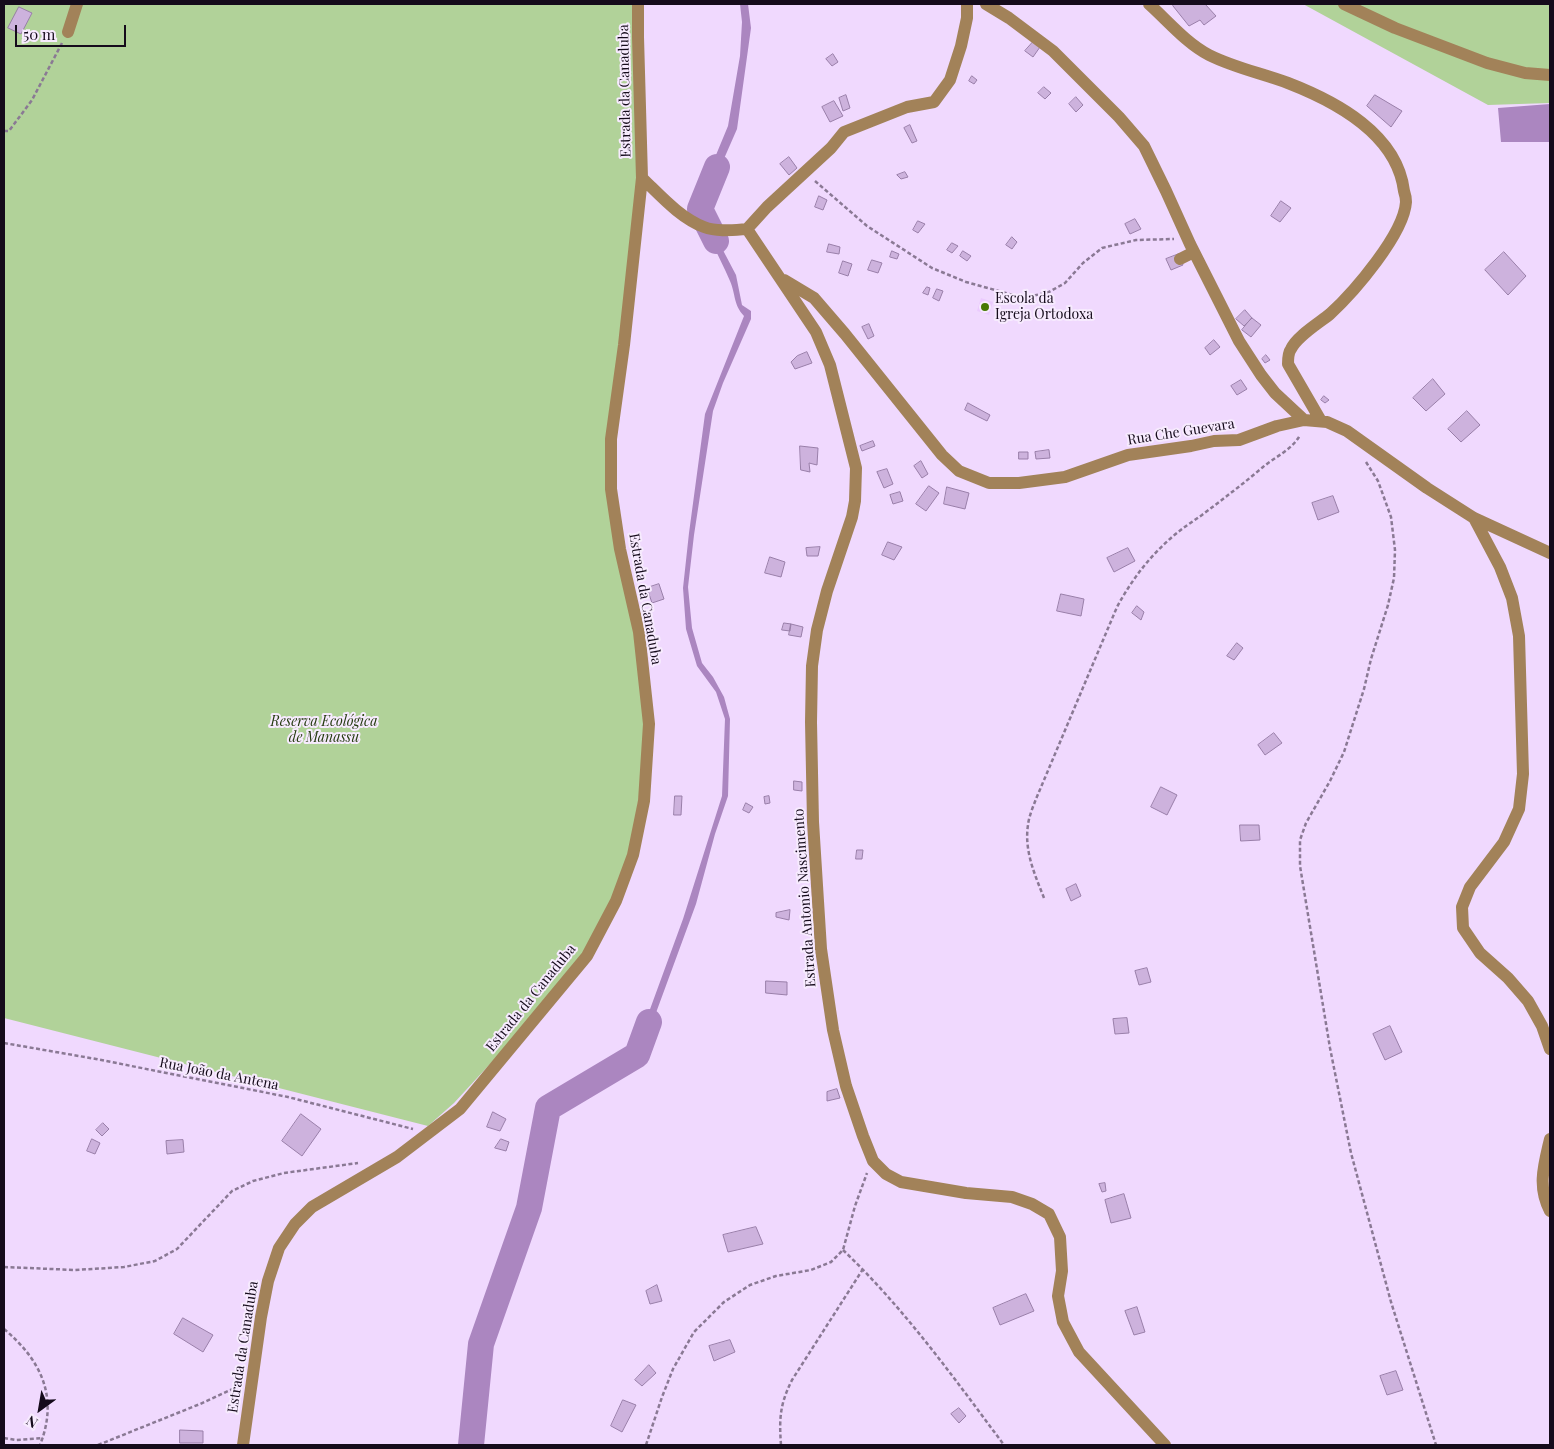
<!DOCTYPE html>
<meta charset="utf-8">
<style>
body{margin:0}
#map{position:relative;width:1554px;height:1449px;overflow:hidden;background:#f0d9fe;font-family:"Playfair Display",serif}
canvas{display:block}
.frame{position:absolute;inset:0;border:5px solid #150b1b;pointer-events:none}
.north{position:absolute;left:15px;top:1384px;width:50px;height:50px;-webkit-text-stroke:4px #f7ebfe;paint-order:stroke;rotate:212deg;font-size:14px;font-weight:700;line-height:20px;text-align:center;color:#150b1b}
.north::after{content:'';display:block;margin:auto;width:18px;height:22px;background:#150b1b;clip-path:polygon(50% 0,100% 100%,50% 72%,0 100%)}
.scale{position:absolute;left:15px;top:25px;width:111px;height:22px;box-sizing:border-box;border:2px solid #150b1b;border-top:0;padding-left:6px;font-size:15px;line-height:18px;white-space:nowrap;color:#150b1b;-webkit-text-stroke:4px #f7ebfe;paint-order:stroke}
</style>
<div id="map">
<canvas width="1554" height="1449"></canvas>
<div class="frame"></div>
<div class="north">N</div>
<div class="scale">50 m</div>
</div>
<script>
const ctx = document.querySelector('canvas').getContext('2d');
ctx.lineJoin = 'round';
function paint(path, color) { ctx.fillStyle = color; ctx.fill(path, 'evenodd'); }
function stroke(path, color, width, dash) { ctx.strokeStyle = color; ctx.lineWidth = width; ctx.lineCap = dash ? 'butt' : 'round'; ctx.setLineDash(dash || []); ctx.stroke(path); }
function label(font, color, halo, rows, align = 'center') {
  ctx.font = font + ' "Playfair Display",serif'; ctx.lineWidth = 4; ctx.setLineDash([]); ctx.textBaseline = 'middle'; ctx.strokeStyle = halo; ctx.fillStyle = color; for (const [text, x, y, turn = 0] of rows) {
    ctx.save(); ctx.translate(x, y); ctx.rotate((+turn || 0) * Math.PI / 180); ctx.textAlign = isNaN(turn) ? turn : align; if (halo) ctx.strokeText(text, 0, 0); ctx.fillText(text, 0, 0); ctx.restore();
  }
}
const built = new Path2D(`
 M981 298 993 302 989 315 977 311Z`);
const green = new Path2D(`
 M4 4H635L639 180 608 433 638 652 646 727 641 785 629 856 611 903 584 952 513 1039 454 1103 428 1126 4 1018Z
 M1303 4H1550V103L1488 105Z`);
const water = new Path2D(`
 M740 4H748L751 28 737 129 723 161 709 202 699 196 728 126 740 56 742 22Z
 M1550 104V142H1501L1498 108Z
 M695 203 705 212 715 235 736 275 742 305 751 311V319L723 383 713 411 694 535 688 587 692 628 702 663 713 677 724 697 730 719 728 796 715 834 696 904 639 1059 634 1053 683 919 722 796 725 719 716 692 697 666 686 629 683 588 689 533 705 414 744 316C733 304 736 295 730 281 719 255 704 230 695 203Z`);
const river = new Path2D(`
 M716 241 700 209 717 167
 M471 1445 481 1344 529 1208 548 1108 637 1055 649 1022`);
const building = new Path2D(`
 M1173 4H1205L1216 16 1204 25 1200 20 1189 26 1173 6Z
 M19 7 32 13 21 34 8 28Z
 M1033 42 1040 47 1033 57 1025 51Z
 M833 54 838 62 832 66 826 59Z
 M972 76 977 80 974 84 969 81Z
 M1044 87 1051 93 1045 99 1038 93Z
 M846 95 850 108 843 111 839 98Z
 M1375 95 1402 111 1391 127 1367 106Z
 M1076 97 1083 105 1076 112 1069 104Z
 M834 101 843 116 830 122 822 107Z
 M910 125 917 141 912 143 904 128Z
 M789 157 797 168 789 175 780 164Z
 M905 172 908 177 901 179 897 175Z
 M819 196 827 200 823 210 815 207Z
 M1281 201 1291 208 1280 222 1271 216Z
 M1135 219 1141 229 1130 234 1125 224Z
 M918 221 925 224 918 233 913 230Z
 M1012 237 1017 242 1012 249 1006 245Z
 M952 243 958 246 952 253 947 250Z
 M829 244 840 247 839 254 827 252Z
 M892 251 899 254 897 259 890 257Z
 M963 251 971 256 967 261 960 256Z
 M1504 252 1526 276 1508 295 1485 270Z
 M1179 254 1183 265 1171 270 1166 259Z
 M872 260 882 263 878 273 868 270Z
 M843 261 852 264 848 276 839 273Z
 M927 287 930 288 928 295 923 293Z
 M937 289 943 291 939 301 933 298Z
 M1245 310 1252 318 1244 326 1236 319Z
 M1252 318 1261 325 1251 337 1242 330Z
 M869 324 874 336 868 339 862 327Z
 M1214 340 1220 347 1210 355 1205 348Z
 M807 352 812 363 795 369 791 362 797 356Z
 M1266 355 1270 360 1265 363 1262 359Z
 M1433 379 1445 394 1426 411 1413 398Z
 M1241 380 1247 389 1237 395 1231 386Z
 M1324 396 1329 400 1325 403 1321 400Z
 M968 403 990 415 987 421 965 410Z
 M1467 411 1480 425 1461 442 1448 429Z
 M873 441 875 446 862 451 860 446Z
 M800 446 818 448 817 465 809 463 810 472 801 470Z
 M1049 450 1050 458 1036 459 1035 452Z
 M1019 452H1028V459H1019Z
 M921 461 928 474 922 478 914 466Z
 M887 469 893 484 884 488 877 472Z
 M929 486 939 493 926 511 916 504Z
 M947 487 969 493 965 509 944 504Z
 M900 492 903 501 893 504 890 495Z
 M1333 496 1339 512 1318 520 1312 503Z
 M888 542 902 547 894 560 882 555Z
 M820 547 818 556H807L806 548Z
 M1128 548 1135 561 1114 572 1107 558Z
 M770 557 785 562 781 577 765 573Z
 M659 584 664 599 652 603 647 588Z
 M1061 594 1084 599 1081 616 1057 611Z
 M1137 606 1144 612 1141 620 1132 613Z
 M784 623 791 624 790 631 782 630Z
 M791 624 803 627 801 637 789 635Z
 M1237 643 1243 648 1234 660 1227 656Z
 M1274 733 1282 743 1265 755 1258 745Z
 M794 781 802 782V791L794 790Z
 M1161 787 1177 795 1167 815 1151 807Z
 M675 796H682L681 815H674Z
 M769 796 770 803 765 804 764 797Z
 M746 803 753 807 749 813 743 810Z
 M1240 825H1259L1260 840 1241 841Z
 M857 850H863L862 859H856Z
 M1076 884 1081 896 1071 901 1066 889Z
 M790 910 789 920 776 917V913Z
 M1147 968 1151 982 1139 985 1135 971Z
 M766 981 787 982V995L766 993Z
 M1127 1018 1129 1033 1115 1034 1113 1019Z
 M1390 1026 1402 1052 1385 1060 1373 1034Z
 M837 1089 840 1098 827 1101V1092Z
 M493 1112 506 1119 500 1131 487 1127Z
 M301 1114 321 1129 302 1156 282 1141Z
 M103 1123 109 1129 102 1136 96 1130Z
 M92 1139 100 1143 95 1154 87 1151Z
 M501 1139 509 1142 506 1151 495 1148Z
 M183 1140 184 1152 167 1154 166 1141Z
 M1105 1183 1106 1191 1102 1192 1099 1184Z
 M1124 1194 1131 1218 1111 1223 1105 1200Z
 M756 1227 763 1244 728 1252 723 1235Z
 M657 1285 662 1301 650 1304 646 1291Z
 M1026 1294 1034 1311 1000 1325 993 1308Z
 M1137 1307 1145 1332 1134 1335 1125 1311Z
 M183 1318 213 1335 203 1352 174 1334Z
 M730 1340 735 1352 714 1361 709 1346Z
 M649 1365 656 1373 642 1386 635 1380Z
 M1396 1371 1403 1390 1387 1395 1380 1376Z
 M623 1400 636 1405 622 1432 611 1426Z
 M959 1408 966 1416 959 1423 951 1414Z
 M180 1430 203 1431V1443H180Z`);
const path = new Path2D(`
 M4 131H9L32 100 62 43
 M815 181 867 226 932 268 966 282 1024 298 1049 292 1065 283 1083 263 1102 248 1136 240 1174 239
 M1366 462 1378 481 1391 517 1395 550 1394 578 1388 605 1371 659 1364 689 1344 752 1330 781 1306 823 1300 840V866L1330 1048 1351 1153 1391 1302 1436 1445
 M1044 898C1035 875 1024 851 1028 825 1029 816 1033 807 1036 799L1117 607C1131 581 1149 557 1171 538 1181 529 1192 522 1202 515 1223 499 1243 484 1263 467 1275 457 1293 449 1300 435
 M4 1043 96 1059 288 1097 413 1129
 M843 1250C904 1308 954 1378 1004 1445
 M4 1267 75 1270 124 1267 155 1261 177 1249 232 1191 253 1181 284 1173 358 1163
 M4 1329C41 1360 59 1397 40 1445
 M4 1438 16 1440 43 1438
 M98 1445 200 1404 237 1387
 M646 1445 662 1397 673 1369 694 1332 724 1302 750 1285 776 1276 811 1270 831 1262 843 1250 855 1206 867 1173
 M781 1445C779 1418 780 1404 792 1380L863 1269`);
const minor = new Path2D(`
 M986 4 1009 18 1053 51 1119 117 1144 146 1166 191 1190 244 1239 341 1261 375 1275 393 1304 420
 M1149 4C1168 21 1186 43 1209 55 1235 68 1261 73 1288 83 1337 102 1397 134 1404 191 1405 194 1406 199 1406 202 1404 234 1354 292 1330 314 1319 323 1297 336 1291 349 1288 353 1288 359 1288 364L1321 421
 M1344 4 1395 28 1487 63 1525 73 1550 75
 M68 32 77 4
 M642 178C660 195 680 218 704 227 717 232 733 230 747 229L767 207 831 148 844 132 907 107 934 102 950 80 961 46 967 18V4
 M747 229 816 332 830 365 856 468 855 501 852 517 827 591 817 630 812 666 811 722 813 822 821 949 833 1030 846 1086 863 1136 873 1161 886 1174 901 1182 966 1193 1012 1197 1032 1204 1049 1214 1060 1237 1062 1271 1058 1296 1063 1322 1079 1352 1165 1445
 M1180 259 1194 252
 M784 280 814 298 845 334 942 455 959 471 989 483H1019L1065 477 1128 455 1191 446 1214 441 1239 440 1277 426 1304 420 1327 422 1347 431 1427 488 1474 518 1550 553
 M1474 518 1500 567 1512 598 1519 636 1523 774 1519 809 1504 842 1470 887 1462 907 1463 928 1480 953 1508 978 1528 1001 1542 1026 1550 1049
 M1550 1139C1544 1165 1537 1186 1550 1211
 M243 1445 261 1317 268 1281 279 1248 295 1224 312 1207 397 1157 460 1109 587 956 616 901 633 855 644 801 649 724 639 632 620 549 611 489V439L624 345 642 178 638 37V4`);
const markers = [
 [985,307,5,"#467904"]
];
const streetNames = [
 ["Estrada da Canaduba",625,91,-91],
 ["Rua Che Guevara",1181,432,-9],
 ["Estrada da Canaduba",645,599,80],
 ["Estrada Antonio Nascimento",805,898,-94],
 ["Estrada da Canaduba",531,998,-51],
 ["Rua João da Antena",219,1074,11],
 ["Estrada da Canaduba",243,1347,-81]
];
const poiNames = [
 ["Escola da",995,299],
 ["Igreja Ortodoxa",995,315]
];
const parkNames = [
 ["Reserva Ecológica",324,722],
 ["de Manassu",324,738]
];
paint(built, '#ebcbfe');
paint(green, '#b1d299');
paint(water, '#ab86c0');
stroke(river, '#ab86c0', 26);
paint(building, '#cdb2dd');
stroke(building, '#997fa9', 1);
stroke(path, '#8a7994', 2.5, [4, 2.5]);
stroke(minor, '#a28259', 12);
for (const [x, y, r, color] of markers) { const dot = new Path2D(); dot.arc(x, y, r, 0, 2 * Math.PI); ctx.fillStyle = color; ctx.fill(dot); stroke(dot, '#f7ebfe', 2); }
label('14px', '#150b1b', '#f7ebfe', streetNames);
label('14px', '#150b1b', '#f7ebfe', poiNames, 'left');
label('italic 14px', '#253b10', '#f7ebfe', parkNames);
</script>
